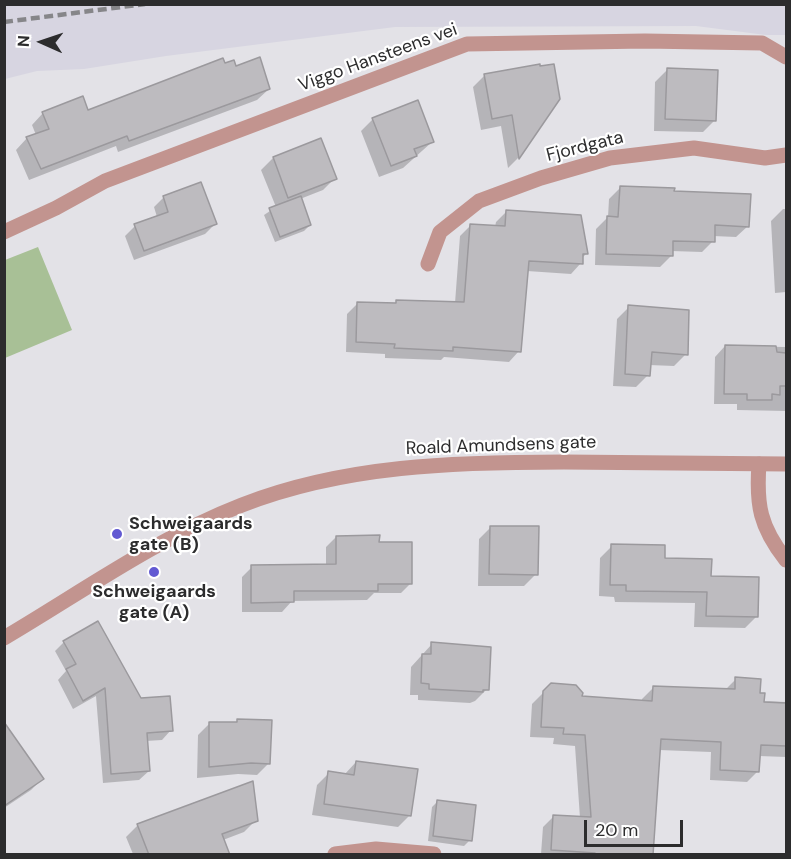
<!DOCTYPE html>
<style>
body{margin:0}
#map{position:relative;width:791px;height:859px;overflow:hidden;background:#e3e2e7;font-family:"DM Sans",sans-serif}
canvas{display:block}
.frame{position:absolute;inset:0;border:6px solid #2c2c2d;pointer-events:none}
.north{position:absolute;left:12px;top:12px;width:60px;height:60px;-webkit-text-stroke:4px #fff;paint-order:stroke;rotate:273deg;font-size:16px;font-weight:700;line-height:24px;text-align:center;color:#2c2c2d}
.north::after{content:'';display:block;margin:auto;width:21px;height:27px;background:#2c2c2d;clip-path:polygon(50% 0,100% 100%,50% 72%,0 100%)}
.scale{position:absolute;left:584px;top:820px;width:99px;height:27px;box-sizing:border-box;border:3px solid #2c2c2d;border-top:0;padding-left:8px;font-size:18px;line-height:21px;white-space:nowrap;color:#2c2c2d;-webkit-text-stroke:4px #fff;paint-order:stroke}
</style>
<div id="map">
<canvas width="791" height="859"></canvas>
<div class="frame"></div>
<div class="north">N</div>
<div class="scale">20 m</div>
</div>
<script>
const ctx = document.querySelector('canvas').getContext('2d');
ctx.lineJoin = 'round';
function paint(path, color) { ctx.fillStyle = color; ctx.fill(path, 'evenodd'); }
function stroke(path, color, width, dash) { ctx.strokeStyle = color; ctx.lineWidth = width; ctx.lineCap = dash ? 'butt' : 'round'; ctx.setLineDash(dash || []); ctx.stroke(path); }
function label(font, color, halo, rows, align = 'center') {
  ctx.font = font + ' "DM Sans",sans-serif'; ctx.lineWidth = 4.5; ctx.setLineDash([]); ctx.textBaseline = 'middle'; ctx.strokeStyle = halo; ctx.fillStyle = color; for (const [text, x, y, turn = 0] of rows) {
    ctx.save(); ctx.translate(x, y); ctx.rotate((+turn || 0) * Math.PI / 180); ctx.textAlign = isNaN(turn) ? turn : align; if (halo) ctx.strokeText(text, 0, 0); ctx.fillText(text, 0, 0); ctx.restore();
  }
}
const built = new Path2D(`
 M786 4V35H766L696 26 395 27 166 56 84 69 37 71 5 79V5Z`);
const green = new Path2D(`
 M38 247 72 330 5 358V260Z`);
const shadow = new Path2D(`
 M224 65 235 68 269 89 257 100 118 152 116 146 29 180 16 150 27 138 36 135 32 125 43 113 87 112Z
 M667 70 715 120 703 132 654 131 655 82Z
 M485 75 559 99 518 158 508 168 501 126 481 130 473 87Z
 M373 119 432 142 403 168 379 177 361 131Z
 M320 140 335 178 323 190 300 199 310 225 304 231 275 242 264 215 276 207 261 170 273 158Z
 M620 188 748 226 736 237 713 236V241L702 252 671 251V256L660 267 595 265 596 229 608 217 609 199Z
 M164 197 215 224 205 234 134 260 125 236 135 226 157 217 154 207Z
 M783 209H786V292L775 293 771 221Z
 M506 212 587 253 581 259V263L571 274 527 271 519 351 509 362 444 357 441 360 385 358V354L346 352 347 314 358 303 394 305 397 301 455 303 460 236 470 226 495 227 496 222Z
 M629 307 686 354 674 366 649 365 648 375 636 387 613 386 617 319Z
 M725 346 786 347V411L737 410V404H714L715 357Z
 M491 527 536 574 524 586H478L479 539Z
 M336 537 378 544 411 583 401 593H374L367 600 292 601 282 612H242V577L252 567 326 566V547Z
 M612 546 663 559 710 577 757 616 745 628 694 627 695 603 615 602 614 597 599 596 600 558Z
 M64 642 140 700 171 730 162 740 146 741 149 771 139 780 103 783 96 696 73 709 58 680 66 671 55 651Z
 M432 644 487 689 475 701 470 703 418 700V695H410L411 667Z
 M736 679 759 694 763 701 786 702V757L759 756 758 771 747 782 710 780 711 752 659 750 652 854H541L543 827 554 816 580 818 575 746 553 744 554 738 530 737 532 704 551 685 581 698 642 702V699L653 688 725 690Z
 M210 723 269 763 257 775 238 774 197 778 198 735Z
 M4 728 42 779 31 790 4 808Z
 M356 762 410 815 398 827 312 815 317 785 329 773 344 775Z
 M438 801 470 840 464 846 428 841 432 807Z
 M256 820 244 832 223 840 228 854H133L126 837 138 825Z`);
const building = new Path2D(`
 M260 57 270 89 129 141 127 136 41 169 26 137 49 129 42 112 83 96 88 110 223 58 225 63 234 60 236 66Z
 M540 64V66L554 64 560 99 519 159 512 115 492 119 484 74Z
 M667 68 718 70 716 121 665 119Z
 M418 100 434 142 414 149 417 156 391 166 372 118Z
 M321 138 337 179 288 198 273 157Z
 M201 182 217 224 144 251 134 224 168 212 163 196Z
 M620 186 675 188 674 191 751 194 749 227 715 225V242L673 241V256L606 254 607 216 618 217Z
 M301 196 311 225 280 237 269 208Z
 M506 210 581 215 588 254H583V264L529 261 521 352 453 347V351L394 348 395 344 356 342 357 302 396 303V300L464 302 470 224 505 226Z
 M628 305 689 310 688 355 652 352 650 376 625 374Z
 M725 345 776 346 777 352 786 353V386H780V395L772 394V400H747V394H724Z
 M490 526H539L538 575 489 574Z
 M380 535 379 542H412V584H378V591H294V602L251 603V565L336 564V536Z
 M611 544 665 545V558L712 559 711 576 759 577 758 617 706 616 707 592 626 591V585H610Z
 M98 621 141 698 170 696 173 731 147 733 150 771 111 774 105 688 83 701 66 669 76 664 63 641Z
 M431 642 491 647 489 690H483V692L429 689V684L421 683 422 654H431Z
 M735 677 761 679 760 693H765L764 702 786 703V746L761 745 759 772 720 770 721 742 661 739 653 855H595V853L551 850 553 815 591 817 585 735 563 734 564 728 541 727 543 691 551 683 576 685 583 693 582 696 652 701 653 686 735 689Z
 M237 719 272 720 270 764 251 763 209 767V722H237Z
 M4 722 44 779 4 806Z
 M356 761 418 769 411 816 324 804 328 771 354 775Z
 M253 781 258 821 222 834 230 855H149L137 824Z
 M437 800 476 805 472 841 433 836Z`);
const minor = new Path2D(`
 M4 232 56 208 105 181 467 44 645 41 762 43 786 57
 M428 264 440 232 479 201 541 178 610 158 694 148 765 158 786 155
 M759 464C756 505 760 527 786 560
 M335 854 376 849 434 854`);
const tertiary = new Path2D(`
 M4 638C82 592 157 538 242 505 344 465 456 462 564 462 638 462 712 463 786 464`);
const rail = new Path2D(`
 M4 22 145 4`);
const markers = [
 [117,534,6,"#6259d2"],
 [154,572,6,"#6259d2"]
];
const streetNames = [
 ["Viggo Hansteens vei",378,58,-20],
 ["Fjordgata",585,147,-14],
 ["Roald Amundsens gate",501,446,-2]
];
const poiNames = [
 ["Schweigaards",129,524],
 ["gate (B)",129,545],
 ["Schweigaards",154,592,"center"],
 ["gate (A)",154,613,"center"]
];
paint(built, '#d7d5e1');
paint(green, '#a8c096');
paint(shadow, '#0003');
paint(building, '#bdbbbf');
stroke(building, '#9b999d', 1.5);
stroke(minor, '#c2948f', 15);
stroke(tertiary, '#c2948f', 15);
stroke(rail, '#868689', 4.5, [9, 4.5]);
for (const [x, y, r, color] of markers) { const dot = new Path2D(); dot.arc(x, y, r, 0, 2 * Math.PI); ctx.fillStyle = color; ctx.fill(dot); stroke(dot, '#fff', 2); }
label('18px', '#2c2c2d', '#fff', streetNames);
label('bold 18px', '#2c2c2d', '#fff', poiNames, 'left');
</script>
